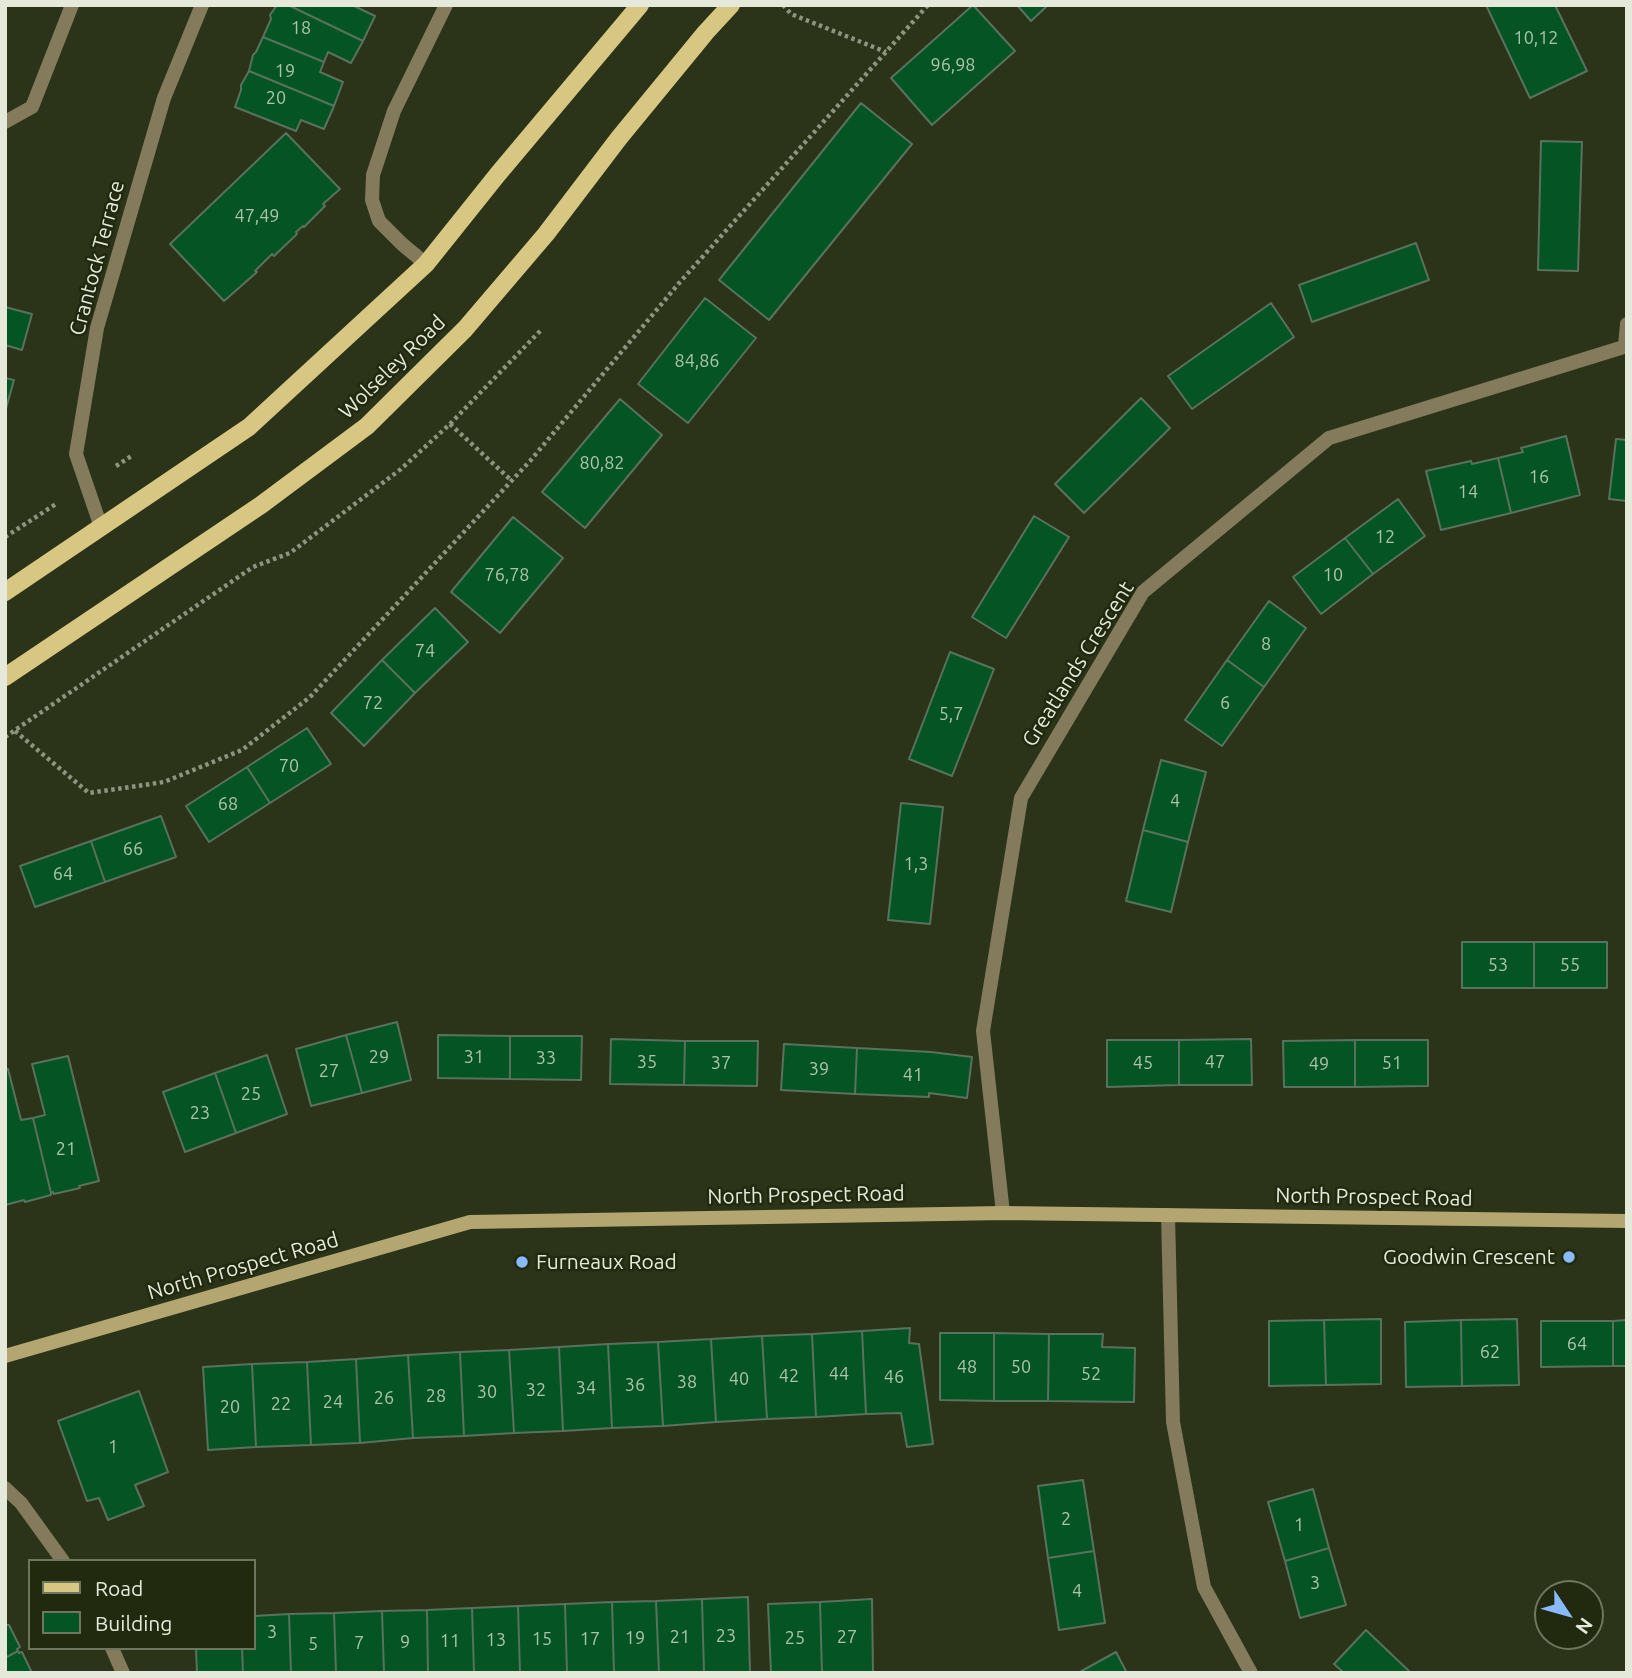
<!DOCTYPE html>
<style>
body{margin:0}
#map{position:relative;width:1632px;height:1678px;overflow:hidden;background:#2b3319;font-family:Ubuntu,sans-serif}
canvas{display:block}
.frame{position:absolute;inset:0;border:7px solid #e4e9da;pointer-events:none}
.legend{position:absolute;left:28px;top:1559px;width:228px;height:91px;box-sizing:border-box;background:#21290f;border:2px solid #6f7660;margin:0;padding:9px 12px;list-style:none;font-size:21px;color:#e4e9da}
.legend li{display:flex;align-items:center;gap:14px;height:35px}
.legend b{width:35px;border:2px solid #6f7660}
.north{position:absolute;left:1534px;top:1580px;width:70px;height:70px;box-sizing:border-box;background:#21290f;border:2px solid #6f7660;border-radius:50%;rotate:126deg;font-size:19px;font-weight:700;line-height:28px;text-align:center;color:#e4e9da}
.north::after{content:'';display:block;margin:auto;width:24px;height:32px;background:#89bafc;clip-path:polygon(50% 0,100% 100%,50% 72%,0 100%)}
</style>
<div id="map">
<canvas width="1632" height="1678"></canvas>
<div class="frame"></div>
<ul class="legend">
<li><b style="height:9px;background:#d8c782"></b>Road</li>
<li><b style="height:19px;background:#055423"></b>Building</li>
</ul>
<div class="north">N</div>
</div>
<script>
const ctx = document.querySelector('canvas').getContext('2d');
ctx.lineJoin = 'round';
function paint(path, color) { ctx.fillStyle = color; ctx.fill(path, 'evenodd'); }
function stroke(path, color, width, dash) { ctx.strokeStyle = color; ctx.lineWidth = width; ctx.lineCap = dash ? 'butt' : 'round'; ctx.setLineDash(dash || []); ctx.stroke(path); }
function label(font, color, halo, rows, align = 'center') {
  ctx.font = font + ' Ubuntu,sans-serif'; ctx.lineWidth = 5; ctx.setLineDash([]); ctx.textBaseline = 'middle'; ctx.strokeStyle = halo; ctx.fillStyle = color; for (const [text, x, y, turn = 0] of rows) {
    ctx.save(); ctx.translate(x, y); ctx.rotate((+turn || 0) * Math.PI / 180); ctx.textAlign = isNaN(turn) ? turn : align; if (halo) ctx.strokeText(text, 0, 0); ctx.fillText(text, 0, 0); ctx.restore();
  }
}
const building = new Path2D(`
 M277 5H288L363 41 351 63 328 52 324 62 263 37 271 19 270 15Z
 M288 5H352L375 16 363 41Z
 M973 5 1015 51 932 125 891 78Z
 M1017 5H1048L1031 21Z
 M1486 5H1555L1587 71 1530 98Z
 M263 37 324 62 320 72 343 82 334 106 249 71 253 55 256 52Z
 M249 71 334 106 324 129 301 120 296 131 235 107 241 90V85Z
 M861 103 912 144 769 320 719 280Z
 M286 133 340 189 323 204 325 206 304 227 303 226 296 232 297 234 274 256 272 254 255 271 257 272 224 301 170 244Z
 M1541 141 1582 142 1578 271 1538 270Z
 M1416 243 1429 280 1312 322 1299 285Z
 M705 298 756 338 688 423 638 384Z
 M1271 303 1294 337 1192 409 1168 376Z
 M5 307 32 314 22 350 5 345Z
 M5 378 14 380 5 412Z
 M1141 398 1170 428 1084 513 1055 484Z
 M620 399 662 435 585 528 542 492Z
 M1566 436 1580 495 1511 513 1498 458 1523 452 1521 448Z
 M1616 439 1627 440V501L1609 499Z
 M1498 458 1511 513 1441 530 1426 471 1471 461 1472 464Z
 M1398 499 1425 536 1373 574 1345 538Z
 M1034 516 1069 537 1006 638 972 617Z
 M513 517 563 558 500 633 451 592Z
 M1345 538 1373 574 1321 614 1293 577Z
 M1269 601 1306 628 1264 687 1227 660Z
 M435 608 468 642 415 693 382 660Z
 M950 652 994 669 952 776 909 759Z
 M382 660 415 693 364 746 331 713Z
 M1227 660 1264 687 1222 746 1185 720Z
 M307 728 331 764 270 803 247 767Z
 M1161 760 1206 772 1188 842 1143 830Z
 M247 767 270 803 209 842 186 806Z
 M901 803 943 807 930 924 888 920Z
 M161 816 176 857 105 882 91 841Z
 M1143 830 1188 842 1171 912 1126 901Z
 M91 841 105 882 35 907 20 866Z
 M1462 942H1534V988H1462Z
 M1534 942H1607V988H1534Z
 M397 1022 411 1080 362 1093 346 1035Z
 M346 1035 362 1093 311 1106 296 1049Z
 M438 1035 510 1036V1079L438 1078Z
 M510 1036H582L581 1080 510 1079Z
 M611 1039 685 1041 684 1085 610 1084Z
 M1251 1039 1252 1085H1179V1040Z
 M1107 1040H1179V1085L1107 1087Z
 M1355 1040H1428V1086L1355 1087Z
 M1355 1040V1087H1284L1283 1041Z
 M685 1041H758L757 1086 684 1085Z
 M784 1044 857 1048 855 1094 781 1090Z
 M857 1048 931 1052 972 1057 967 1098 929 1093V1097L855 1094Z
 M267 1055 287 1114 236 1133 215 1073Z
 M68 1056 99 1181 79 1186 80 1188 54 1194 53 1192 51 1193 33 1118 45 1115 32 1064Z
 M8 1069 21 1120 33 1118 51 1193V1195L25 1202 24 1200 5 1205V1070Z
 M215 1073 236 1133 185 1152 163 1092Z
 M1381 1319V1384L1326 1385 1324 1320Z
 M1517 1319 1519 1385 1462 1386 1461 1320Z
 M1324 1320 1326 1385 1269 1386V1321Z
 M1461 1320 1462 1386 1406 1387 1405 1322Z
 M1627 1320V1366H1613V1321Z
 M1541 1321H1613V1366L1541 1367Z
 M910 1328 909 1343 919 1344 933 1444 907 1447 901 1413 866 1414 862 1331Z
 M862 1331 866 1414 816 1417 812 1334Z
 M940 1333H994V1401L940 1400Z
 M994 1333 1049 1334 1048 1401H994Z
 M812 1334 816 1417 767 1419 762 1336Z
 M1049 1334H1103L1102 1347 1135 1348 1134 1402 1048 1401Z
 M762 1336 767 1419 716 1422 711 1339Z
 M711 1339 716 1422 663 1426 658 1342Z
 M658 1342 663 1426 612 1428 608 1344Z
 M608 1344 612 1428 563 1431 559 1347Z
 M559 1347 563 1431 514 1433 509 1350Z
 M509 1350 514 1433 464 1436 460 1352Z
 M460 1352 464 1436 413 1438 408 1355Z
 M408 1355 413 1438 360 1443 356 1359Z
 M356 1359 360 1443 311 1445 307 1362Z
 M307 1362 311 1445 256 1447 252 1364Z
 M252 1364 256 1447 208 1450 203 1367Z
 M139 1391 168 1472 135 1485 144 1506 108 1520 99 1498 87 1501 58 1421Z
 M1083 1480 1094 1551 1048 1558 1038 1486Z
 M1313 1489 1329 1548 1285 1561 1268 1502Z
 M1329 1548 1346 1605 1300 1618 1285 1561Z
 M1094 1551 1105 1623 1059 1630 1048 1558Z
 M748 1597 750 1673H704L702 1599Z
 M702 1599 704 1673H659L656 1601Z
 M872 1599 873 1673H822L820 1602Z
 M656 1601 659 1673H614L612 1602Z
 M612 1602 614 1673H567L565 1604Z
 M820 1602 822 1673H771L768 1604Z
 M565 1604 567 1673H520L518 1606Z
 M518 1606 520 1673H474L472 1608Z
 M472 1608 474 1673H428L427 1610Z
 M427 1610 428 1673H384L382 1611Z
 M382 1611 384 1673H336L334 1613Z
 M334 1613 336 1673H291L289 1614Z
 M289 1614 291 1673H243L242 1648H254V1616Z
 M5 1625H9L20 1647 17 1649 18 1651 5 1658Z
 M1366 1630 1410 1672 1409 1673H1344L1334 1664Z
 M196 1648H242L243 1673H197Z
 M18 1651 19 1653 22 1652 32 1673H5V1658Z
 M1116 1652 1127 1673H1078Z`);
const path = new Path2D(`
 M783 5 791 14 886 52
 M450 424 512 481
 M116 466 133 455
 M5 537 56 504
 M15 731 89 793 164 782 242 750 310 697 530 461 680 282 928 5
 M5 737 253 567 290 553 401 469 450 424 542 329`);
const lane = new Path2D(`
 M5 122 32 107 72 5
 M426 264 402 244 379 221 372 200 373 175 394 111 446 5`);
const street = new Path2D(`
 M1625 346 1627 324
 M101 527 76 454 97 328 164 98 202 5
 M1003 1213 983 1031 1021 798 1143 592 1329 438 1627 346
 M1168 1215 1173 1422 1204 1587 1251 1673
 M5 1488 21 1503 63 1561
 M112 1648 123 1673`);
const secondary = new Path2D(`
 M5 1356 470 1222 1003 1213 1627 1221`);
const primary = new Path2D(`
 M5 592 249 427 426 264 498 174 640 5
 M5 677 261 505 367 426 465 329 546 234 619 138 706 32 731 5`);
const markers = [
 [1569,1257,7,"#89bafc"],
 [522,1262,7,"#89bafc"]
];
const numberNames = [
 ["18",301,28],
 ["10,12",1536,38],
 ["96,98",953,65],
 ["19",285,71],
 ["20",276,98],
 ["47,49",257,216],
 ["84,86",697,361],
 ["80,82",602,463],
 ["16",1539,477],
 ["14",1468,492],
 ["12",1385,537],
 ["76,78",507,575],
 ["10",1333,575],
 ["8",1266,644],
 ["74",425,651],
 ["72",373,703],
 ["6",1225,703],
 ["5,7",951,714],
 ["70",289,766],
 ["4",1175,801],
 ["68",228,804],
 ["66",133,849],
 ["1,3",916,864],
 ["64",63,874],
 ["53",1498,965],
 ["55",1570,965],
 ["29",379,1057],
 ["31",474,1057],
 ["33",546,1058],
 ["35",647,1062],
 ["47",1215,1062],
 ["37",721,1063],
 ["45",1143,1063],
 ["51",1392,1063],
 ["49",1319,1064],
 ["39",819,1069],
 ["27",329,1071],
 ["41",913,1075],
 ["25",251,1094],
 ["23",200,1113],
 ["21",66,1149],
 ["64",1577,1344],
 ["62",1490,1352],
 ["48",967,1367],
 ["50",1021,1367],
 ["44",839,1374],
 ["52",1091,1374],
 ["42",789,1376],
 ["46",894,1377],
 ["40",739,1379],
 ["38",687,1382],
 ["36",635,1385],
 ["34",586,1388],
 ["32",536,1390],
 ["30",487,1392],
 ["28",436,1396],
 ["26",384,1398],
 ["24",333,1402],
 ["22",281,1404],
 ["20",230,1407],
 ["1",113,1447],
 ["2",1066,1519],
 ["1",1299,1525],
 ["3",1315,1583],
 ["4",1077,1591],
 ["3",272,1632],
 ["23",726,1636],
 ["21",680,1637],
 ["27",847,1637],
 ["19",635,1638],
 ["25",795,1638],
 ["15",542,1639],
 ["17",590,1639],
 ["13",496,1640],
 ["11",450,1641],
 ["9",405,1642],
 ["7",359,1643],
 ["5",313,1644]
];
const streetNames = [
 ["Crantock Terrace",97,258,-75],
 ["Wolseley Road",392,367,-44],
 ["Greatlands Crescent",1078,664,-58],
 ["North Prospect Road",806,1195,-1],
 ["North Prospect Road",1374,1197,1],
 ["North Prospect Road",243,1266,-16]
];
const poiNames = [
 ["Goodwin Crescent",1555,1257],
 ["Furneaux Road",536,1262,"left"]
];
paint(building, '#055423');
stroke(building, '#59725d', 2);
stroke(path, '#8e9480', 4.5, [3.5, 3.5]);
stroke(lane, '#837b5b', 14);
stroke(street, '#837b5b', 14);
stroke(secondary, '#b3a671', 14);
stroke(primary, '#d8c782', 18);
for (const [x, y, r, color] of markers) { const dot = new Path2D(); dot.arc(x, y, r, 0, 2 * Math.PI); ctx.fillStyle = color; ctx.fill(dot); stroke(dot, '#21290f', 2.5); }
label('18px', '#acc4ac', null, numberNames);
label('21px', '#e4e9da', '#21290f', streetNames);
label('21px', '#e4e9da', '#21290f', poiNames, 'right');
</script>
